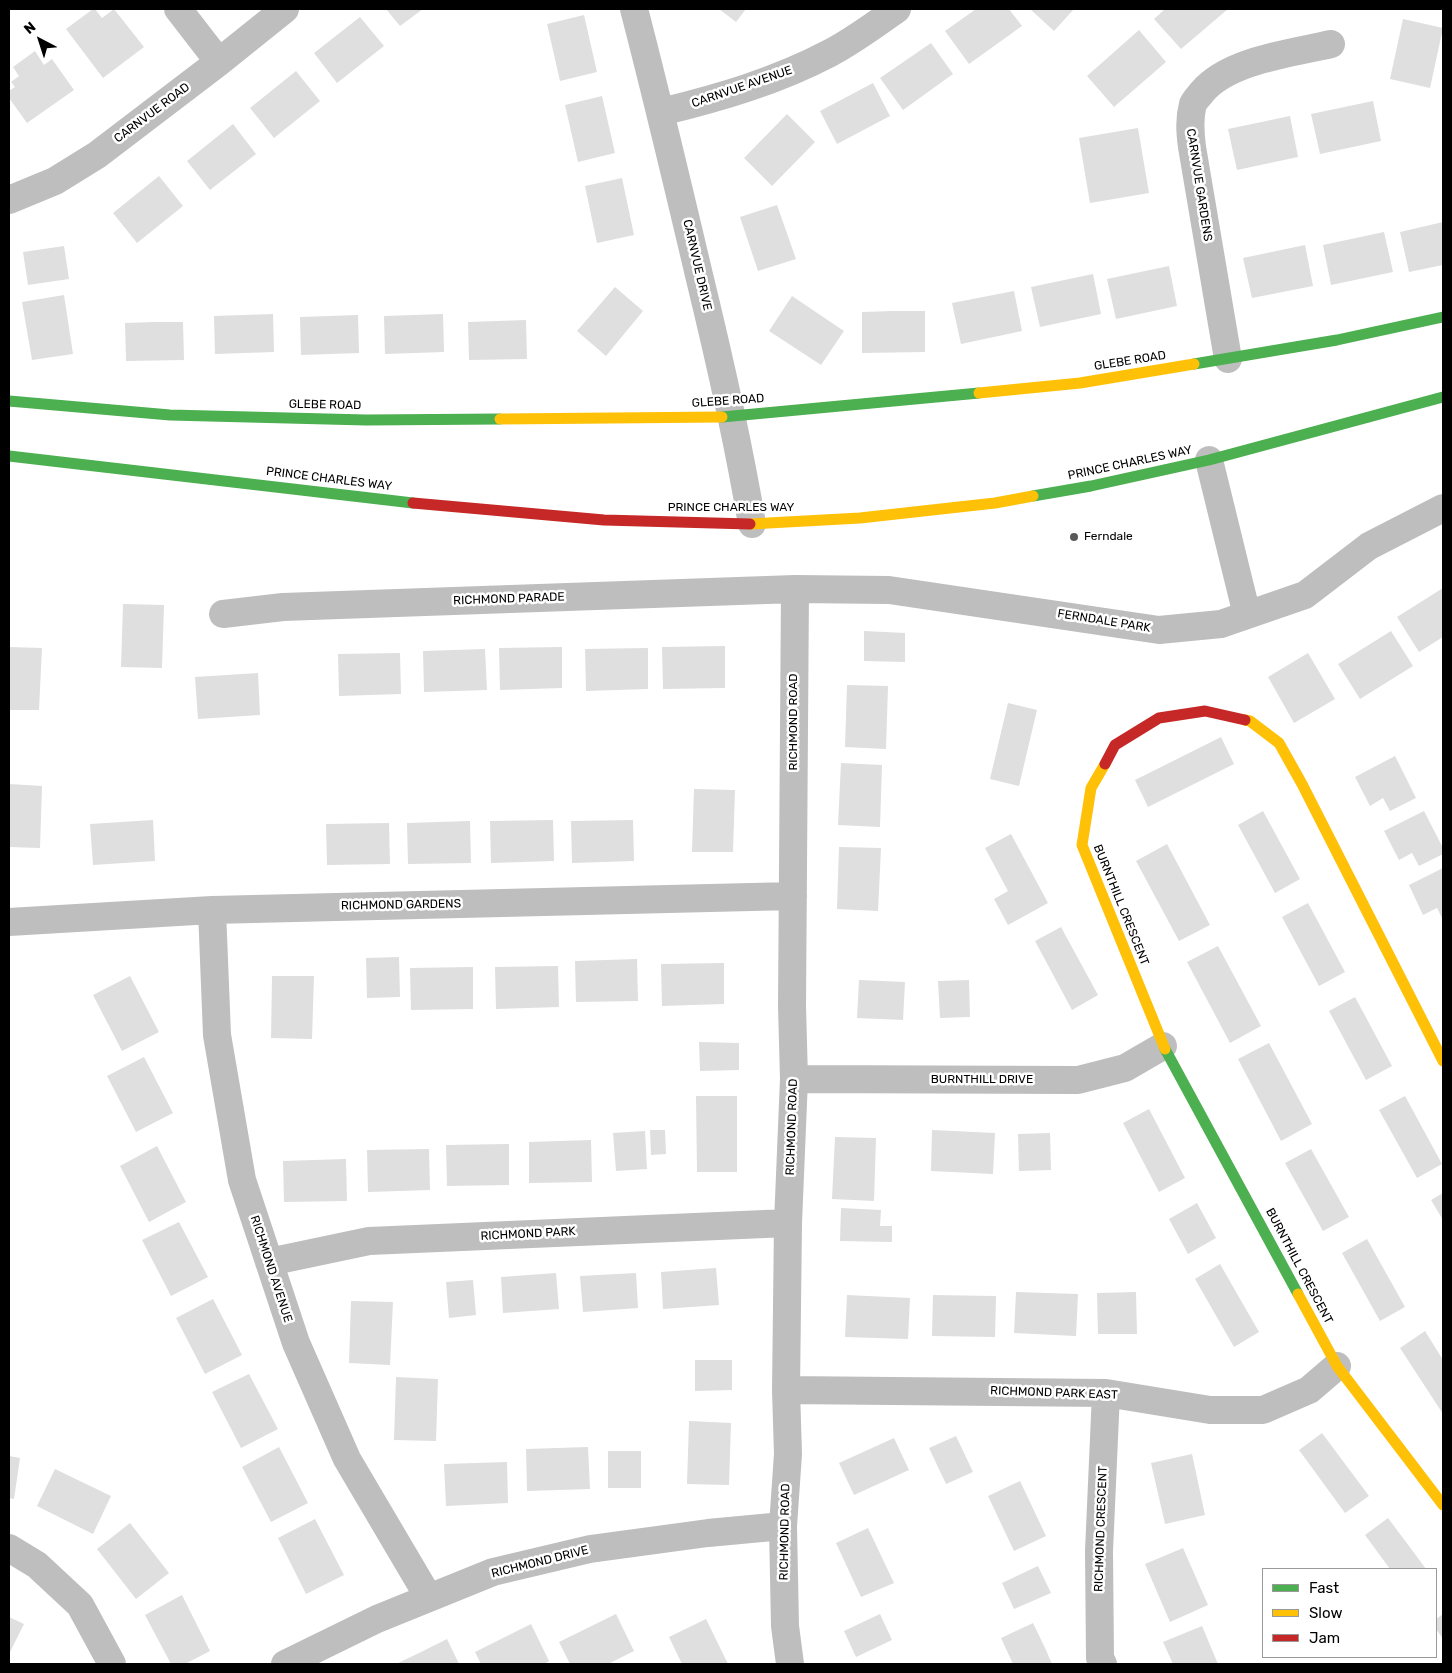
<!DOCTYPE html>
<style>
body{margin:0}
#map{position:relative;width:1452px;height:1673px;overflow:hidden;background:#fff;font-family:Rubik,sans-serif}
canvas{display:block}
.frame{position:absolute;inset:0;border:10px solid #000;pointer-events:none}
.legend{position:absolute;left:1262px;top:1568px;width:175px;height:90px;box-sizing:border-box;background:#fff;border:1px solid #999;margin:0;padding:6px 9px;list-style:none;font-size:15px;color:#000}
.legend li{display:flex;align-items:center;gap:10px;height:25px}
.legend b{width:25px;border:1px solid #999}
.north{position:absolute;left:15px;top:15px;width:50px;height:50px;-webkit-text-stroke:4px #fff;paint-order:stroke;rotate:320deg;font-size:14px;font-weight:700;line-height:20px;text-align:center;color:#000}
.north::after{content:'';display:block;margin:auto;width:18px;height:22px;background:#000;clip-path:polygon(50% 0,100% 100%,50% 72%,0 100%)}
</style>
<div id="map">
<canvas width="1452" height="1673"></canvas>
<div class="frame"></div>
<ul class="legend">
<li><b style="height:6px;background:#4caf50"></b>Fast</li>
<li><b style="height:6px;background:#ffc107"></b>Slow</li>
<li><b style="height:6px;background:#c62828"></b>Jam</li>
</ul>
<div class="north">N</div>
</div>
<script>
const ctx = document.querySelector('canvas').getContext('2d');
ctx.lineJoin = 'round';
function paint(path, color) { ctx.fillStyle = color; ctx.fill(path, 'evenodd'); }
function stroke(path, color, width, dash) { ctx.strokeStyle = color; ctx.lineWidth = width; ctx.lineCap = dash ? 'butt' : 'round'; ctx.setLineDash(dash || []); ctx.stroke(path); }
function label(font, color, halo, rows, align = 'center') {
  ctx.font = font + ' Rubik,sans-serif'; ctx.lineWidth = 5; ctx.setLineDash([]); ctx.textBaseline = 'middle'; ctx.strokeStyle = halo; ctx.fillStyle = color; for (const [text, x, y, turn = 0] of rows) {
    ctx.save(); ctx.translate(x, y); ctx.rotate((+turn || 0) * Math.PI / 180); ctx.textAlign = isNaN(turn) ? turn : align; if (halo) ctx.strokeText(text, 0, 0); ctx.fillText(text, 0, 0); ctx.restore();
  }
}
const building = new Path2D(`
 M93 9H95L102 18 114 9 144 47 103 78 66 29Z
 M386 9H423L400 26Z
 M719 9H746L736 22Z
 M976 9H1009L1022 26 969 64 945 31Z
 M1030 9H1074L1054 31Z
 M1165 9H1228L1181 49 1154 19Z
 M584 15 597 72 560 81 547 24Z
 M360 17 384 46 337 83 314 53Z
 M1403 19 1443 28 1430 88 1390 79Z
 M1139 30 1166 62 1114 107 1087 76Z
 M931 43 953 74 903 110 880 78Z
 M35 51 44 65 52 59 74 90 27 123 9 98V91L15 87 11 82 19 76 13 67Z
 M296 71 320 101 274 138 250 108Z
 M873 83 890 116 837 144 820 111Z
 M602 96 615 153 578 162 565 105Z
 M1373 101 1381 141 1320 154 1311 114Z
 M787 114 815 142 772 186 744 158Z
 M1290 116 1298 157 1237 170 1228 129Z
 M233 124 256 154 210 190 187 161Z
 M1138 128 1149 193 1090 203 1079 138Z
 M159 176 183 206 137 243 113 213Z
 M622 178 634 235 597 243 585 186Z
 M777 205 796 259 758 271 740 217Z
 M1443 222V265L1409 272 1400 232Z
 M1384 232 1393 272 1331 285 1323 245Z
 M1305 245 1313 286 1252 298 1243 258Z
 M64 246 69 279 28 285 23 252Z
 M1169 266 1177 306 1116 319 1107 279Z
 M1093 274 1101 314 1040 327 1031 287Z
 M615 287 643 311 606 356 577 331Z
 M1014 291 1022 331 961 344 952 303Z
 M64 295 73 354 32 360 22 302Z
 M792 296 844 331 821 365 769 331Z
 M893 311H925V352L862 353V312Z
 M273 314 274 352 215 354 214 316Z
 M443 314 444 352 385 354 384 316Z
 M358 315 359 353 301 355 300 317Z
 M526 320 527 359 469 360 468 322Z
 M154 322H183L184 360 126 361 125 323Z
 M1443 588V637L1419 652 1397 617Z
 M123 604 164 605 162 668 121 667Z
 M864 631 905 633V662L864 661Z
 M1391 631 1413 666 1360 699 1338 664Z
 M725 646V688L663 689 662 647Z
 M9 647 42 648 39 710H9Z
 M562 647V688L500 690 499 648Z
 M648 648V689L586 691 585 649Z
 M485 649 487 690 424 692 423 651Z
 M400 653 401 694 339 696 338 654Z
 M1308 653 1335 699 1294 723 1268 677Z
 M258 673 260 715 198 719 195 677Z
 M847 685 888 686 886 749 845 747Z
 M1008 703 1037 710 1019 786 990 779Z
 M1221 737 1234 764 1148 807 1135 780Z
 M1395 756 1416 798 1390 811 1383 798 1370 806 1355 777Z
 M841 763 882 765 880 827 838 825Z
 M9 784 42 786 40 848 9 847Z
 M694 789 735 790 733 852H692Z
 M1263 811 1300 879 1275 893 1238 825Z
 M1424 811 1443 848V854L1419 866 1412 853 1399 860 1384 831Z
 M153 820 155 861 93 865 90 824Z
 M553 820 554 861 491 863 490 821Z
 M633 820 634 861 572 863 571 821Z
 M470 821 471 863 408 864 407 823Z
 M389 823 390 864 327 865 326 824Z
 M1011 834 1048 903 1008 925 994 899 1008 891 985 848Z
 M1167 844 1210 925 1179 941 1136 861Z
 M839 847 881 848 878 911 837 909Z
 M1443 868V920L1437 908 1423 915 1409 885Z
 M1308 903 1345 972 1319 986 1282 917Z
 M1061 927 1098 995 1072 1010 1035 941Z
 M1218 946 1261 1026 1230 1043 1187 962Z
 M399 957 400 997 367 998 366 958Z
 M637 959 638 1001 576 1002 575 961Z
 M724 963V1004L662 1006 661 964Z
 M558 966 559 1007 496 1009 495 967Z
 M473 967V1009L411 1010 410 968Z
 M130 976 159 1032 122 1051 93 995Z
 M272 976H314L312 1039 271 1038Z
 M859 980 905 982 903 1020 857 1018Z
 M969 980 970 1017 940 1018 938 981Z
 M1355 997 1392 1066 1366 1080 1329 1011Z
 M699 1042 739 1043V1070L700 1071Z
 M1269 1043 1312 1124 1281 1141 1238 1059Z
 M144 1057 173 1113 136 1132 107 1076Z
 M696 1096H737V1172H697Z
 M1405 1096 1442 1164 1417 1178 1379 1110Z
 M1149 1109 1185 1178 1159 1192 1123 1123Z
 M650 1130H665L666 1154 651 1155Z
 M932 1130 995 1133 993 1174 931 1171Z
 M645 1131 647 1169 616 1171 613 1133Z
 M1050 1133 1051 1170 1019 1171 1018 1134Z
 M835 1137 876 1138 874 1201 832 1199Z
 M591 1140 592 1182 529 1183V1142Z
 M509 1144V1185L447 1186 446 1145Z
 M157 1146 186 1202 149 1222 120 1166Z
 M429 1149 430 1190 368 1192 367 1150Z
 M1311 1149 1349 1217 1323 1231 1285 1163Z
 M346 1159 347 1201 284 1202 283 1161Z
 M1443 1193V1220L1431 1200Z
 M1197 1203 1216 1238 1188 1254 1169 1219Z
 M841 1208 881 1210 880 1226H892V1242L840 1241Z
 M179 1222 208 1277 171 1296 142 1240Z
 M1367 1239 1405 1307 1380 1321 1342 1253Z
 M1220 1264 1259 1332 1234 1347 1195 1279Z
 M716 1268 719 1305 663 1309 661 1272Z
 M556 1273 559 1309 503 1313 501 1277Z
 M636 1273 638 1308 583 1312 580 1276Z
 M473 1280 476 1315 449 1318 446 1282Z
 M1016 1292 1078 1294 1076 1336 1014 1333Z
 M1136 1292 1137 1334H1098L1097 1293Z
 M847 1295 910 1298 908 1339 845 1337Z
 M933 1295 996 1296 995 1337 932 1336Z
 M213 1299 242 1355 205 1374 176 1318Z
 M351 1301 393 1302 390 1365 349 1363Z
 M1425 1331 1443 1360V1414L1400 1348Z
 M695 1360H732V1390L695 1391Z
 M249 1374 278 1429 241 1448 212 1392Z
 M396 1377 438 1379 436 1441 394 1440Z
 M689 1421 731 1423 729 1485 687 1484Z
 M1322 1433 1369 1496 1345 1513 1299 1450Z
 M956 1436 973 1472 946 1484 929 1448Z
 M894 1438 909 1470 854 1495 839 1463Z
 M279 1447 308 1503 271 1522 242 1467Z
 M588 1447 590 1489 527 1491 526 1449Z
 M608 1451H641V1488H608Z
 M1192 1454 1205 1515 1165 1524 1151 1463Z
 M9 1456 20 1458 14 1499 9 1498Z
 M507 1462 508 1503 446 1506 444 1464Z
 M55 1469 111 1496 93 1534 37 1506Z
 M1020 1481 1046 1536 1014 1551 988 1496Z
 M1388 1518 1412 1550 1426 1569H1390L1365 1535Z
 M315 1519 344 1575 306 1594 278 1538Z
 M130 1523 169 1573 136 1599 97 1549Z
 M868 1528 894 1583 861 1597 836 1543Z
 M1183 1548 1208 1605 1170 1622 1145 1564Z
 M1038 1566 1051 1593 1014 1609 1002 1583Z
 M182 1595 210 1651 185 1664H171L145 1615Z
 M616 1614 634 1651 608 1664H570L559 1642Z
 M880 1614 892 1640 856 1657 844 1631Z
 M1443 1614V1639L1436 1629V1619Z
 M9 1617 24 1624 9 1654Z
 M706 1619 728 1664H682L669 1637Z
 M1033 1623 1046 1650 1052 1664H1013L1001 1638Z
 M531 1624 549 1661 544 1664H481L475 1652Z
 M1202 1626 1218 1664H1173L1163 1642Z
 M447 1639 459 1664H396L419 1653Z`);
const street = new Path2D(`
 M178 9 219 62
 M634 9C657 97 678 186 699 275 719 357 738 440 752 524
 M661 112C719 98 777 81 830 53 853 41 876 24 897 9
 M9 200 55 181 97 155 219 62 285 9
 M1228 359 1192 147C1190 132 1189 119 1193 104 1195 100 1199 96 1202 92 1229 60 1292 53 1331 44
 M1209 460 1247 615
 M223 614 283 607 795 589 889 590 1159 630 1221 624 1305 595 1369 546 1443 508
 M212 910 217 1035 242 1180 296 1343 347 1459 429 1598
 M9 922 212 910 793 896
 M794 1079 1078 1080 1125 1068 1163 1046
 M269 1262 369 1241 788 1223
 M786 1390 1106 1393 1210 1410H1263L1309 1390 1337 1366
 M9 1548 37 1565 80 1605 112 1664
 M285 1664 377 1619 493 1572 590 1549 708 1533 783 1526
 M790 1664 785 1626 783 1526 788 1454 786 1390 788 1223 794 1079 792 1006 795 589
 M1103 1664 1100 1658 1099 1551 1106 1393`);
const fast = new Path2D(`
 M1194 364 1337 340 1443 317
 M9 401 170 415 366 420 500 419
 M722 417 979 393
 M9 456 413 503
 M1033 496 1091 486 1209 460 1443 397
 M1165 1049 1298 1294`);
const slow = new Path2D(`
 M979 393 1080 383 1194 364
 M500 419 722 417
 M750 524 860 518 995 503 1033 496
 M1245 720 1250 721 1279 743 1302 784 1443 1061
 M1105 764 1091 788 1082 845 1165 1049
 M1298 1294 1337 1366 1443 1505`);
const jam = new Path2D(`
 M413 503 604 520 750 524
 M1105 764 1115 745 1159 718 1205 711 1245 720`);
const markers = [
 [1074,537,5,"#595959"]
];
const streetNames = [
 ["CARNVUE AVENUE",742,87,-19],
 ["CARNVUE ROAD",152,113,-37],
 ["CARNVUE GARDENS",1199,185,81],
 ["CARNVUE DRIVE",697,265,77],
 ["GLEBE ROAD",1130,361,-9],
 ["GLEBE ROAD",728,401,-4],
 ["GLEBE ROAD",325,405,1],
 ["PRINCE CHARLES WAY",1130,463,-12],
 ["PRINCE CHARLES WAY",329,479,7],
 ["PRINCE CHARLES WAY",731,508],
 ["RICHMOND PARADE",509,599,-2],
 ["FERNDALE PARK",1104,621,9],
 ["RICHMOND ROAD",794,722,-90],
 ["RICHMOND GARDENS",401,905,-1],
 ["BURNTHILL CRESCENT",1121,905,68],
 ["BURNTHILL DRIVE",982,1080],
 ["RICHMOND ROAD",792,1127,-88],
 ["RICHMOND PARK",528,1234,-3],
 ["BURNTHILL CRESCENT",1299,1266,62],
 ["RICHMOND AVENUE",271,1269,72],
 ["RICHMOND PARK EAST",1054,1393,2],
 ["RICHMOND CRESCENT",1101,1529,-88],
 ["RICHMOND ROAD",785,1532,-89],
 ["RICHMOND DRIVE",540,1562,-14]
];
const poiNames = [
 ["Ferndale",1084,537]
];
paint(building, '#dfdfdf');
stroke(street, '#bebebe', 28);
stroke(fast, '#4caf50', 11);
stroke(slow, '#ffc107', 11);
stroke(jam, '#c62828', 11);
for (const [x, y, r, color] of markers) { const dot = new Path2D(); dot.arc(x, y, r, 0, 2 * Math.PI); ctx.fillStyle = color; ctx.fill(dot); stroke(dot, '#fff', 2); }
label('12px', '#000', '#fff', streetNames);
label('12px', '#000', '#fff', poiNames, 'left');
</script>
